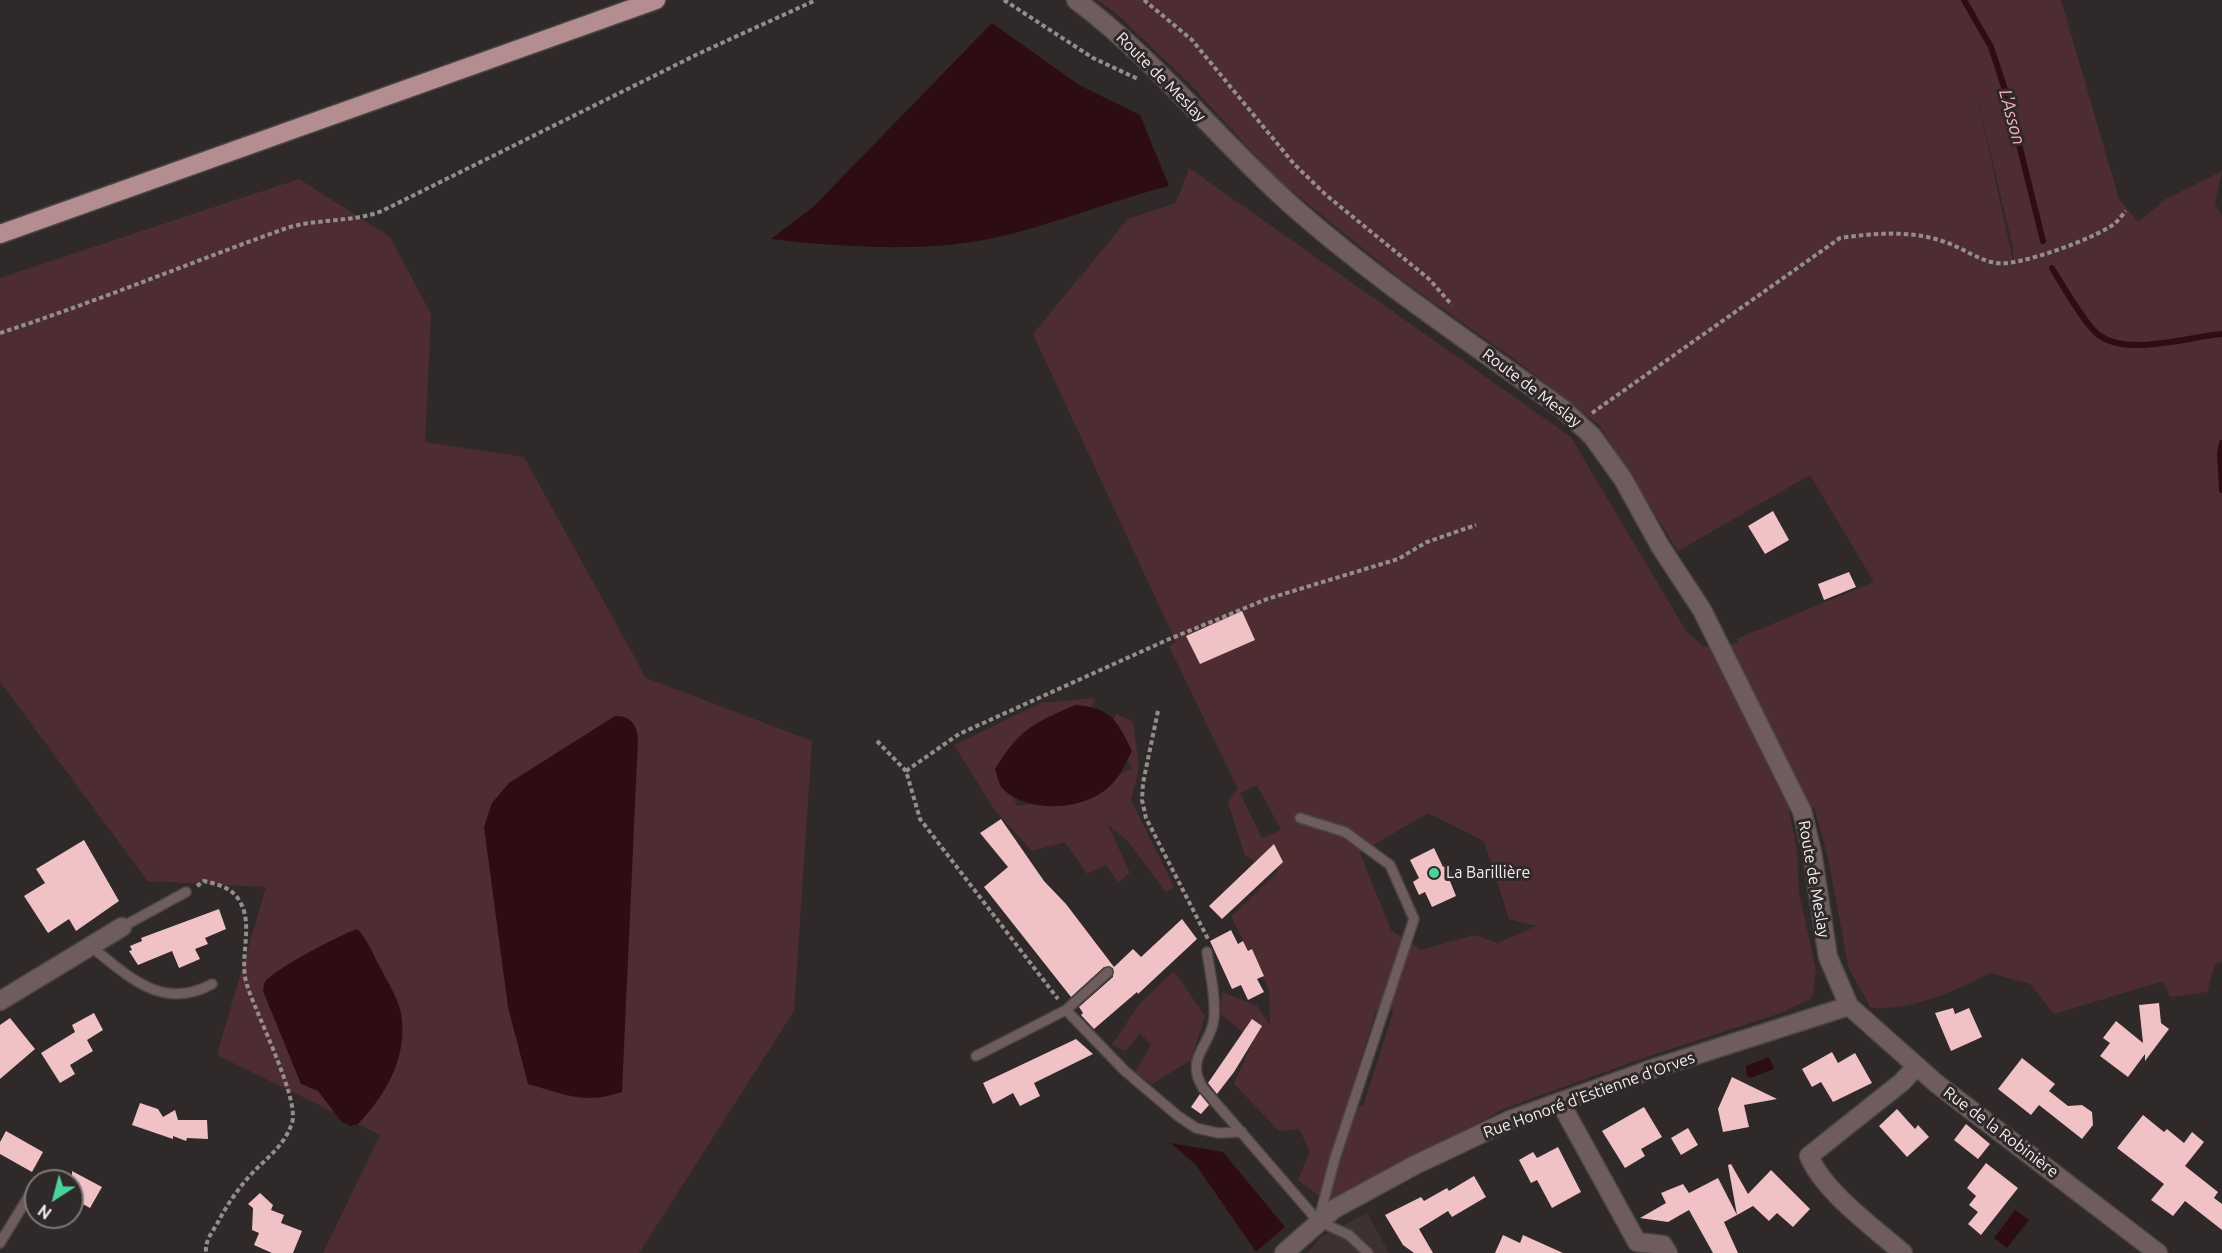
<!DOCTYPE html>
<meta charset="utf-8">
<style>
body{margin:0}
#map{position:relative;width:2222px;height:1253px;overflow:hidden;background:#30292a;font-family:Ubuntu,sans-serif}
canvas{display:block}
.north{position:absolute;left:24px;top:1169px;width:60px;height:60px;box-sizing:border-box;background:#30292a;border:2px solid #7e7879;border-radius:50%;rotate:216deg;font-size:16px;font-weight:700;line-height:24px;text-align:center;color:#f3eeef}
.north::after{content:'';display:block;margin:auto;width:21px;height:27px;background:#4ad49c;clip-path:polygon(50% 0,100% 100%,50% 72%,0 100%)}
</style>
<div id="map">
<canvas width="2222" height="1253"></canvas>
<div class="north">N</div>
</div>
<script>
const ctx = document.querySelector('canvas').getContext('2d');
ctx.lineJoin = 'round';
function paint(path, color) { ctx.fillStyle = color; ctx.fill(path, 'evenodd'); }
function stroke(path, color, width, dash) { ctx.strokeStyle = color; ctx.lineWidth = width; ctx.lineCap = dash ? 'butt' : 'round'; ctx.setLineDash(dash || []); ctx.stroke(path); }
function label(font, color, halo, rows, align = 'center') {
  ctx.font = font + ' Ubuntu,sans-serif'; ctx.lineWidth = 6; ctx.setLineDash([]); ctx.textBaseline = 'middle'; ctx.strokeStyle = halo; ctx.fillStyle = color; for (const [text, x, y, turn = 0] of rows) {
    ctx.save(); ctx.translate(x, y); ctx.rotate((+turn || 0) * Math.PI / 180); ctx.textAlign = isNaN(turn) ? turn : align; if (halo) ctx.strokeText(text, 0, 0); ctx.fillText(text, 0, 0); ctx.restore();
  }
}
const built = new Path2D(`
 M1367 1213 1389 1253H1307L1320 1238Z`);
const green = new Path2D(`
 M1097 0H2061L2119 199 2138 222 2166 199 2222 171 2215 203 2222 216V962L2215 964 2207 992 2170 997 2163 981 2054 1014 2030 984 1990 973C1953 992 1913 1010 1871 1008L1849 969 1828 858 1814 807 1789 810 1797 851 1799 893 1816 970 1812 998 1781 1013 1646 1057 1503 1109 1332 1205 1298 1180 1310 1152 1299 1129 1279 1131 1234 1084 1253 1041 1221 1014 1222 992 1257 1006 1270 1025 1269 990 1231 917 1278 871 1245 856 1228 802 1238 789 1169 646 1176 642 1033 334 1128 219 1176 203 1189 168 1571 437 1686 631 1704 647 1739 643 1736 639 1874 582 1810 475 1678 551 1599 425 1514 359 1402 280 1278 180 1189 83 1117 14ZM1977 95 2013 248 2014 266ZM1257 785 1281 830 1262 838 1240 793ZM1428 813 1484 841 1509 919 1536 926 1498 943 1474 935 1421 950 1391 930 1360 853ZM1394 1009 1364 1104 1343 1116 1376 1011Z
 M299 179 390 237 431 314 425 442 524 457 646 678 812 741 794 1011 639 1253H323L380 1135 217 1055 266 887 148 881 0 682V278Z
 M1095 698 1088 718 1001 766 1017 806 1085 794 1132 768 1122 754 1102 735 1117 714 1133 722 1139 768 1131 800 1174 887 1166 892 1127 840 1108 825 1130 873 1118 882 1106 865 1087 874 1065 842 1032 851 994 809 954 745 1041 703Z
 M1174 971 1205 1016 1191 1060 1152 1084 1135 1072 1151 1045 1140 1033 1126 1051 1112 1045 1140 1003Z`);
const water = new Path2D(`
 M992 23 1079 85 1140 115 1169 186C1110 201 1053 225 994 238 926 253 840 247 771 239L813 207Z
 M1076 705C1111 708 1117 720 1132 751 1126 763 1120 777 1109 787 1084 810 1030 814 1004 790 999 786 997 775 995 769 1019 730 1034 722 1076 705Z
 M615 716C629 715 637 724 638 738L622 1092C584 1105 564 1094 528 1084L508 1007 484 827 492 803 509 783Z
 M357 929C368 939 374 957 381 969 389 984 401 1003 402 1020 406 1060 385 1096 358 1124L350 1126 341 1121 318 1091 301 1084 263 991C264 987 263 985 265 982 274 969 342 934 357 929Z
 M1769 1057 1774 1069 1750 1078 1746 1074V1066Z
 M1171 1143 1223 1152 1285 1227 1256 1252 1196 1165Z
 M2015 1210 2029 1220 2007 1248 1994 1238Z`);
const stream = new Path2D(`
 M1964 0 1991 47 2007 96 2043 241
 M2052 268C2062 284 2086 327 2100 336 2129 356 2188 337 2222 334
 M2222 443 2220 453 2222 490`);
const building = new Path2D(`
 M1773 511 1789 540 1765 554 1748 526Z
 M1849 572 1856 587 1824 600 1818 584Z
 M1242 611 1255 640 1200 664 1186 636Z
 M1001 819 1044 881 1066 904 1114 967 1133 949 1141 957 1182 919 1197 939 1138 994 1137 992 1094 1029 1081 1015 1083 1013 1079 1007 1113 977V968L1104 967 1071 997 984 887 1008 867 980 833Z
 M84 840 119 901 76 931 69 919 48 933 24 896 45 883 36 869Z
 M1274 844 1283 862 1222 919 1209 906Z
 M1434 848 1443 867 1448 865 1454 878 1450 881 1456 896 1432 907 1425 892 1419 895 1413 882 1419 878 1410 860Z
 M219 909 226 929 205 938 208 944 195 949 200 959 179 968 172 951 138 965 129 951 132 950 130 946 142 941 141 938Z
 M1231 930 1238 944 1243 941 1248 951 1252 949 1264 976 1257 979 1264 992 1248 1000 1241 985 1232 989 1210 941Z
 M2159 1003 2161 1023 2169 1029 2145 1061V1054L2128 1077 2100 1056 2110 1043 2103 1038 2116 1021 2143 1043 2139 1005Z
 M1953 1008 1955 1014 1969 1008 1982 1037 1951 1051 1935 1013Z
 M94 1013 103 1030 87 1040 93 1051 70 1065 75 1074 60 1083 41 1053 75 1032 72 1025Z
 M10 1018 35 1049 0 1079V1025Z
 M1252 1019 1262 1026 1234 1072 1217 1094 1208 1083Z
 M1076 1039 1093 1054 1034 1083 1040 1096 1020 1106 1013 1093 993 1104 983 1083Z
 M1832 1052 1838 1063 1855 1053 1872 1083 1833 1102 1821 1082 1812 1087 1802 1069Z
 M2022 1058 2055 1084 2049 1091 2068 1106 2082 1105 2092 1112 2093 1125 2082 1139 2039 1105 2031 1115 1998 1089Z
 M1732 1077 1777 1099 1744 1105 1749 1127 1723 1132 1718 1109Z
 M1200 1094 1209 1105 1201 1114 1191 1107Z
 M140 1103 158 1109 163 1117 175 1110 178 1120H207L208 1139 187 1138 186 1141 173 1136V1139L132 1125Z
 M1644 1107 1662 1137 1641 1149 1645 1156 1625 1168 1602 1131Z
 M1897 1109 1915 1129 1918 1125 1929 1137 1907 1157 1879 1126Z
 M2143 1115 2164 1132 2167 1129 2184 1143 2192 1132 2204 1142 2185 1166 2218 1192 2214 1198 2222 1204V1230L2185 1201 2173 1216 2151 1200 2164 1184 2117 1148Z
 M1966 1124 1990 1144 1978 1159 1954 1140Z
 M1688 1128 1698 1145 1681 1155 1671 1138Z
 M6 1131 43 1152 32 1172 0 1154V1142Z
 M1558 1147 1581 1192 1552 1208 1537 1180 1531 1183 1519 1160 1533 1152 1537 1158Z
 M1986 1163 2018 1188 1981 1235 1968 1224 1978 1212 1969 1205 1976 1196 1967 1188Z
 M1731 1164 1748 1194 1771 1170 1810 1209 1793 1227 1777 1213 1769 1221 1753 1206 1737 1215 1728 1165Z
 M72 1171 102 1187 90 1208 72 1198Z
 M1474 1176 1486 1197 1452 1217 1448 1211 1419 1229 1433 1253H1414L1403 1245 1385 1215 1421 1197 1424 1201 1447 1188 1449 1191Z
 M1718 1178 1737 1215 1724 1222 1738 1253H1713L1689 1210 1668 1222 1640 1218 1666 1203 1661 1193 1683 1184 1689 1193Z
 M260 1193 273 1205 271 1210 284 1215 281 1223 302 1231 293 1253H272L254 1245 259 1233 252 1230 253 1208 248 1204Z
 M1503 1235 1520 1243 1523 1235 1563 1253H1495Z`);
const path = new Path2D(`
 M1004 0 1093 58 1138 79
 M1144 0 1192 40 1294 164 1326 195 1429 279 1452 305
 M0 333C96 302 189 263 284 229 315 218 351 223 382 211L700 53 816 0
 M1592 413 1840 238C1875 233 1911 230 1945 242 1963 248 1978 260 1996 263 2018 267 2096 238 2114 224 2118 221 2122 215 2126 211
 M1158 711 1143 783 1142 800 1146 818 1208 939
 M877 741 906 771 920 819 1058 999
 M906 771 959 734 1167 640 1267 599 1398 559 1427 542 1476 525
 M197 886 204 881C217 884 232 888 239 900 255 925 238 958 247 985 255 1012 300 1099 292 1123 283 1149 264 1159 247 1179 236 1192 225 1208 217 1224 211 1234 205 1241 206 1253`);
const lane = new Path2D(`
 M1300 818 1345 832 1390 865 1414 919 1335 1158 1319 1219
 M122 927 186 892
 M89 945C127 975 162 1012 212 984
 M1207 952C1210 974 1216 996 1214 1018 1211 1047 1184 1057 1203 1088L1318 1221 1349 1235 1368 1253
 M1066 1010 1108 972
 M976 1056 1066 1010 1125 1071 1178 1116 1196 1128 1218 1133 1242 1132
 M0 1243 35 1186`);
const street = new Path2D(`
 M1076 0C1155 59 1216 137 1289 203 1374 279 1472 343 1564 410L1592 436 1623 479 1660 546 1702 610 1802 811 1812 852 1828 957 1849 1006 1937 1084 2158 1253
 M0 1001 122 927
 M1560 1102 1637 1242
 M1637 1242 1663 1245 1668 1253
 M1284 1253 1334 1209 1415 1165 1510 1120 1655 1068 1849 1006
 M1903 1253C1873 1227 1824 1192 1809 1156L1902 1082 1917 1066`);
const primary = new Path2D(`
 M0 234 656 0`);
const markers = [
 [1434,873,6,"#4ad49c"]
];
const streetNames = [
 ["Route de Meslay",1161,77,45],
 ["Route de Meslay",1532,388,37],
 ["Route de Meslay",1814,879,80],
 ["Rue Honoré d'Estienne d'Orves",1589,1095,-20],
 ["Rue de la Robinière",2001,1132,37]
];
const poiNames = [
 ["La Barillière",1446,873]
];
const waterNames = [
 ["L'Asson",2012,117,75]
];
paint(built, '#3e3132');
paint(green, '#4d2d31');
paint(water, '#2d0d12');
stroke(stream, '#2d0d12', 6);
paint(building, '#f0c1c5');
stroke(lane, '#4b4546', 12);
stroke(street, '#4b4546', 21);
stroke(primary, '#4b4546', 21);
stroke(path, '#938d8e', 4, [4.5, 3]);
stroke(lane, '#6f5d5e', 9);
stroke(street, '#6f5d5e', 18);
stroke(primary, '#b38d90', 18);
for (const [x, y, r, color] of markers) { const dot = new Path2D(); dot.arc(x, y, r, 0, 2 * Math.PI); ctx.fillStyle = color; ctx.fill(dot); stroke(dot, '#30292a', 2); }
label('16px', '#f3eeef', '#30292a', streetNames);
label('16px', '#f3eeef', '#30292a', poiNames, 'left');
label('italic 18px', '#fab2b9', '#30292a', waterNames);
</script>
